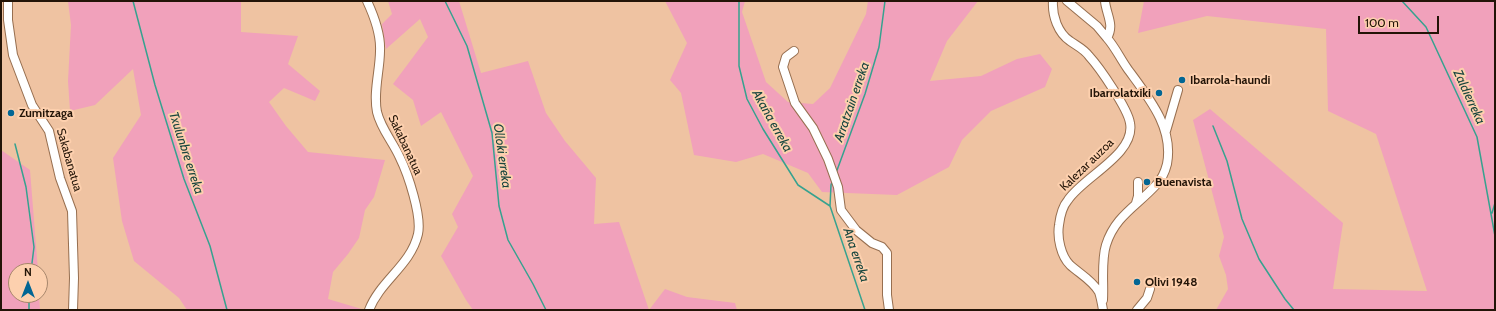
<!DOCTYPE html>
<meta charset="utf-8">
<style>
body{margin:0}
#map{position:relative;width:1496px;height:311px;overflow:hidden;background:#efc3a2;font-family:Cabin,sans-serif}
canvas{display:block}
.frame{position:absolute;inset:0;border:2px solid #231407;pointer-events:none}
.north{position:absolute;left:8px;top:263px;width:40px;height:40px;box-sizing:border-box;background:#fdd0ae;border:1px solid #a6856b;border-radius:50%;rotate:0deg;font-size:11px;font-weight:700;line-height:16px;text-align:center;color:#231407}
.north::after{content:'';display:block;margin:auto;width:14px;height:18px;background:#026694;clip-path:polygon(50% 0,100% 100%,50% 72%,0 100%)}
.scale{position:absolute;left:1358px;top:16px;width:81px;height:18px;box-sizing:border-box;border:2px solid #231407;border-top:0;padding-left:5px;font-size:12px;line-height:14px;white-space:nowrap;color:#231407;-webkit-text-stroke:3px #fdd0ae;paint-order:stroke}
</style>
<div id="map">
<canvas width="1496" height="311"></canvas>
<div class="frame"></div>
<div class="north">N</div>
<div class="scale">100 m</div>
</div>
<script>
const ctx = document.querySelector('canvas').getContext('2d');
ctx.lineJoin = 'round';
function paint(path, color) { ctx.fillStyle = color; ctx.fill(path, 'evenodd'); }
function stroke(path, color, width, dash) { ctx.strokeStyle = color; ctx.lineWidth = width; ctx.lineCap = dash ? 'butt' : 'round'; ctx.setLineDash(dash || []); ctx.stroke(path); }
function label(font, color, halo, rows, align = 'center') {
  ctx.font = font + ' Cabin,sans-serif'; ctx.lineWidth = 4; ctx.setLineDash([]); ctx.textBaseline = 'middle'; ctx.strokeStyle = halo; ctx.fillStyle = color; for (const [text, x, y, turn = 0] of rows) {
    ctx.save(); ctx.translate(x, y); ctx.rotate((+turn || 0) * Math.PI / 180); ctx.textAlign = isNaN(turn) ? turn : align; if (halo) ctx.strokeText(text, 0, 0); ctx.fillText(text, 0, 0); ctx.restore();
  }
}
const green = new Path2D(`
 M68 1H241V32L298 36 288 64 320 91 315 101 284 88 269 102 286 126 308 152 385 160 374 197 365 210 359 238 348 254 333 272 328 299 365 310H187L179 298 134 261 122 221 113 158 141 115 133 69 95 105 70 111 68 81 71 25Z
 M388 1H459L481 73 528 61 546 113 565 141 596 178 594 224 619 222 649 310H473L466 300 441 256 458 227 452 214 473 176 441 112 421 126 413 100 393 84 428 37 420 19 386 49 382 24 392 14Z
 M665 1H745L742 12 766 82 788 102 813 104 830 88 866 14 868 1H978L947 41 930 81 981 76 1017 59 1040 54 1052 69 1045 87 991 111 962 140 949 167 897 195 822 192 808 173 763 154 736 162 694 155 681 93 670 80 687 43Z
 M1144 1H1495V310H1216L1228 289 1226 275 1219 256 1224 237 1193 120 1210 109 1343 223 1333 289 1427 291 1376 134 1328 111 1326 29 1207 16 1138 33Z
 M1 150 30 170 38 271H16V295H39L40 310H1Z
 M665 289 687 297 735 303 737 310H649Z`);
const stream = new Path2D(`
 M133 1 155 85 184 179 210 246 227 310
 M445 1 467 46 492 133 499 206 508 240 533 284 546 310
 M739 1V66L747 99 763 129 798 185 830 206
 M1402 1 1426 27 1477 137 1495 236
 M1213 126 1227 161 1242 219 1259 259 1285 299 1294 310
 M15 144 26 187 34 247 31 271
 M836 173 865 94 879 47 885 1
 M832 182 831 185 830 206 865 310
 M1492 213 1495 203
 M29 295V310`);
const minor = new Path2D(`
 M8 1V20L13 55 32 105 49 131 60 178 72 211 74 278 73 310
 M367 1C374 16 381 34 380 51 380 70 373 92 377 112 381 129 393 142 400 158 408 174 422 216 418 234 411 265 380 281 369 310
 M1053 1C1052 16 1058 33 1070 41 1077 46 1084 49 1089 56 1100 68 1128 109 1130 123 1136 154 1083 177 1068 200 1062 207 1060 217 1059 225 1057 238 1061 256 1070 265 1080 274 1092 280 1099 292 1101 298 1102 304 1103 310
 M1067 1 1097 26 1107 38
 M794 51 786 57 783 67 795 103 813 128 828 159 838 187 841 210 856 230 872 243 882 247 887 253V295L889 310
 M1166 131 1178 90
 M1136 203 1138 196V182
 M1103 300C1104 283 1101 261 1106 245 1115 216 1137 206 1156 185 1162 179 1165 172 1167 164 1174 127 1148 97 1127 68 1120 58 1115 47 1107 38 1115 25 1106 14 1105 1
 M1137 310 1147 298 1150 289`);
const markers = [
 [1182,80,4,"#026694"],
 [1159,93,4,"#026694"],
 [11,113,4,"#026694"],
 [1147,182,4,"#026694"],
 [1137,282,4,"#026694"]
];
const poiNames = [
 ["Ibarrola-haundi",1190,80],
 ["Ibarrolatxiki",1151,93,"right"],
 ["Zumitzaga",19,113],
 ["Buenavista",1155,182],
 ["Olivi 1948",1145,282]
];
const streetNames = [
 ["Sakabanatua",405,145,65],
 ["Sakabanatua",69,160,74],
 ["Kalezar auzoa",1087,165,-44]
];
const waterNames = [
 ["Zaldierreka",1469,97,65],
 ["Arratzain erreka",852,102,-71],
 ["Akaña erreka",772,121,61],
 ["Txulunbre erreka",186,153,72],
 ["Olloki erreka",502,156,82],
 ["Ana erreka",856,255,71]
];
paint(green, '#f1a1bb');
stroke(stream, '#36a28f', 1.5);
stroke(minor, '#976f50', 10);
stroke(minor, '#fff', 8);
for (const [x, y, r, color] of markers) { const dot = new Path2D(); dot.arc(x, y, r, 0, 2 * Math.PI); ctx.fillStyle = color; ctx.fill(dot); stroke(dot, '#fdd0ae', 1.5); }
label('bold 12px', '#231407', '#fdd0ae', poiNames, 'left');
label('12px', '#231407', '#fdd0ae', streetNames);
label('italic 13px', '#18463e', '#fdd0ae', waterNames);
</script>
